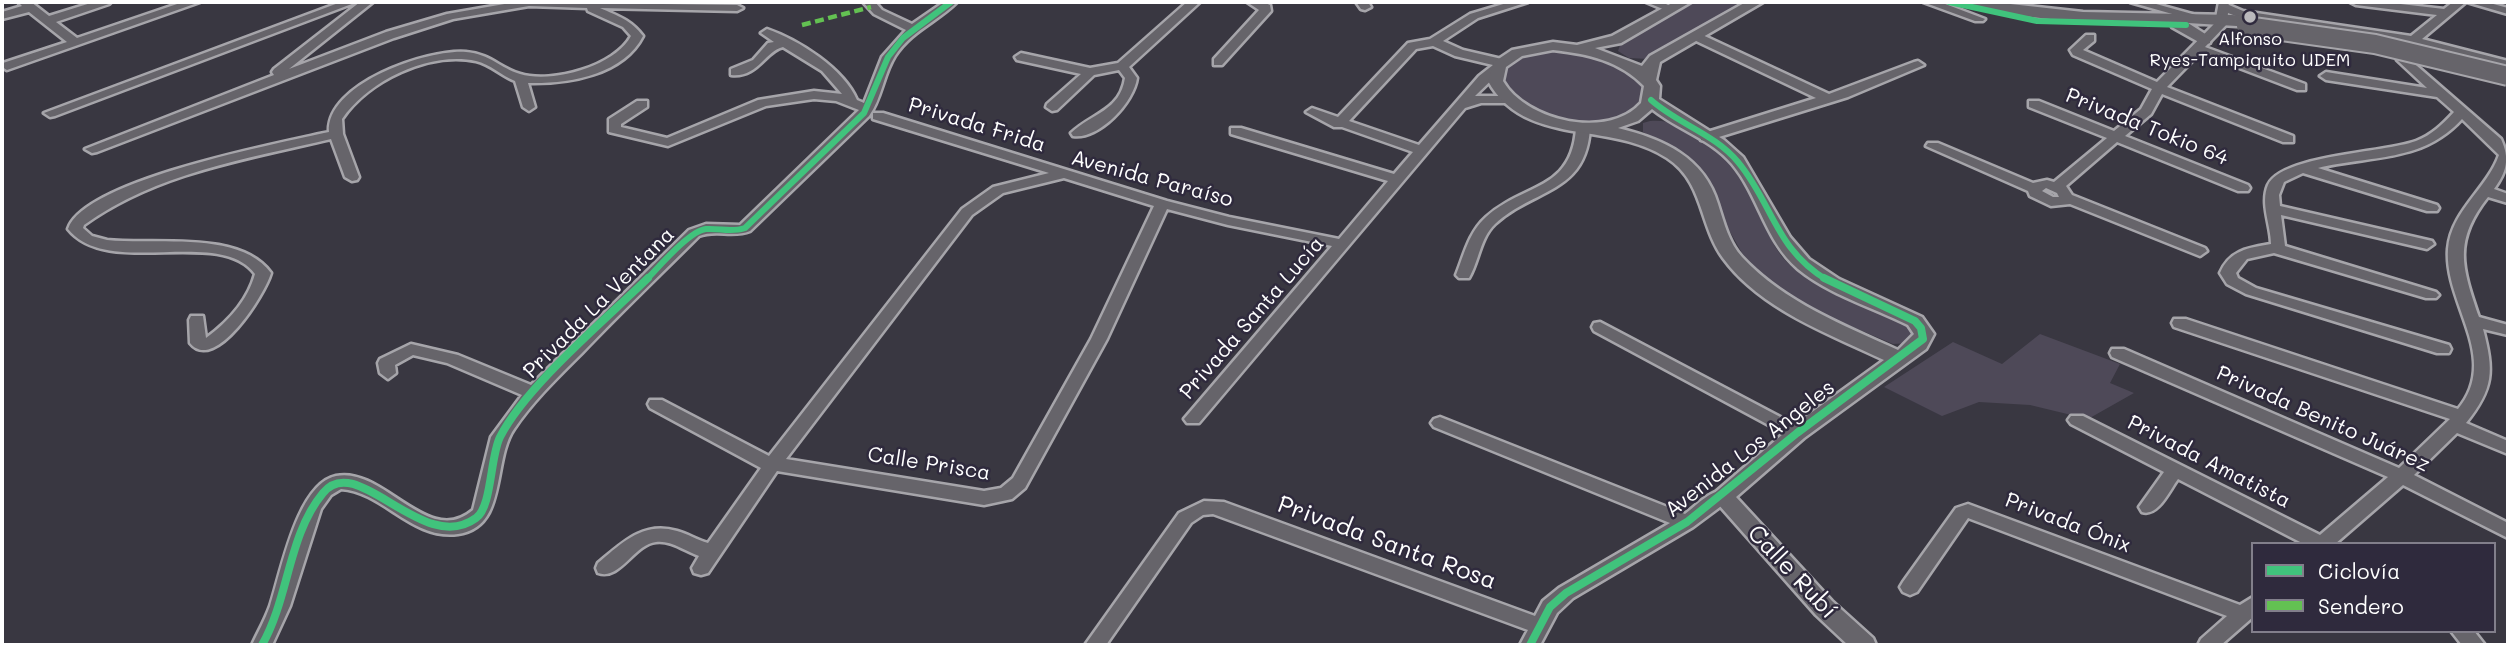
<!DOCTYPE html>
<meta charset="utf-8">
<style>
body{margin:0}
#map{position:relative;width:2510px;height:647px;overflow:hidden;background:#393741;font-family:Mali,sans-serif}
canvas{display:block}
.frame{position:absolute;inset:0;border:4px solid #fff;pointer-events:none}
.legend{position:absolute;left:2251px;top:542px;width:245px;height:91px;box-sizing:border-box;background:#2f2a3d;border:2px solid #827f8b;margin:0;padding:9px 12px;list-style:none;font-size:21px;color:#fff}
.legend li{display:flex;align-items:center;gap:14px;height:35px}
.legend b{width:35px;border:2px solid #827f8b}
</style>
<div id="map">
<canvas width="2510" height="647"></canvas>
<div class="frame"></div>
<ul class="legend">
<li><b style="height:9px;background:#40c37c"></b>Ciclovía</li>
<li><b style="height:9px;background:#63c152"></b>Sendero</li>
</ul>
</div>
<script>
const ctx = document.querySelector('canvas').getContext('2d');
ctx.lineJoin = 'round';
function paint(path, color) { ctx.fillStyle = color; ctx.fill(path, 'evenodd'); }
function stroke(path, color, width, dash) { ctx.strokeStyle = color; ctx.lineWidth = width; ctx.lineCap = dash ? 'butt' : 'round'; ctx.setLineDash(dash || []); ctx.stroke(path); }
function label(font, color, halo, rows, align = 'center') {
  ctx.font = font + ' Mali,sans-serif'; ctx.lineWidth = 5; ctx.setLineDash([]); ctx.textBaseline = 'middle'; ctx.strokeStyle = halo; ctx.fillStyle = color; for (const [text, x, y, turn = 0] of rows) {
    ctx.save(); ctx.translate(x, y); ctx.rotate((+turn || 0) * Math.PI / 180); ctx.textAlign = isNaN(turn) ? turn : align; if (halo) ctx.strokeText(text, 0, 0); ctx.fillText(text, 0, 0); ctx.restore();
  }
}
const green = new Path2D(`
 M1696 2H1747L1649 59 1629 58 1618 51 1621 42Z
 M1557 49C1571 51 1586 52 1600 55 1629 63 1670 98 1623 118 1605 126 1579 125 1559 122 1542 119 1521 104 1506 96L1500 74C1514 55 1534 52 1557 49Z
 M1650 121C1667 119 1681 126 1696 135 1716 147 1734 161 1746 182 1764 211 1766 248 1796 270 1825 290 1879 311 1912 327L1915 336 1909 343 1893 344 1796 303 1775 289 1742 253 1721 216 1703 171 1683 155 1643 132V123Z
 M2040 334 2120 364 2110 383 2134 393 2088 419 2030 405 1979 402 1942 416 1884 387 1953 342 2002 364Z`);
const minor = new Path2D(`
 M18 2H31L49 16 94 2H111L109 4 56 22 77 38 183 2H200L7 70 2 67 3 63 67 42 29 12 2 19V12L22 6Z
 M341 2H357L55 116 50 117 44 113Z
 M360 2H373L289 69 386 32 447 14 516 2 737 5 743 8 737 11 600 8C618 16 631 20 643 36 623 75 569 84 528 83L535 107 529 111 523 107 515 81C502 76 490 64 476 61 429 51 368 81 342 119L343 134 359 177 357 180 352 181 345 177 331 139C246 159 156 173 84 225L83 228 92 236 107 240C155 245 240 230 271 273 265 294 215 374 190 343L189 320 191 316H203L206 338C228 322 248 300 255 274 219 226 108 279 68 229 84 180 280 143 329 132 326 84 427 49 466 52 490 54 500 68 520 74 552 84 615 66 631 36L623 27 588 11 587 8 529 6 453 19 394 38 97 152 92 153 85 149 274 75 272 72 274 69Z
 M863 2H875L882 10 912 24 944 2H957C937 22 911 31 895 56 883 75 882 98 869 116L750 231C733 238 715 229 699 236 660 275 620 313 582 353 558 377 533 401 514 429 492 461 508 527 458 534 411 540 384 492 341 489L331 495 321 509 290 606 272 645H252C258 632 265 620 270 606 281 573 297 484 336 476 384 466 428 549 473 510L491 437 522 395 447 363 413 355 395 365 396 373 388 379 380 373 378 363 380 359 411 344 458 355 531 385 689 230 706 224 740 225 859 110 836 101 814 99 766 106 668 146 609 132V119L637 101H647V107L621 124V127L667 138 758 100 814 91 842 94 822 71 783 47C765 51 758 78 731 75V69L753 60 768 43 774 42 761 33 767 29C799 40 844 69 857 100L864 103 882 57 906 30 874 14Z
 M1187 2H1200L1129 67 1137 78C1134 102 1099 140 1073 136L1071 133C1092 113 1120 111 1125 78L1119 70 1094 75 1057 110 1052 111 1046 107 1047 104 1081 74 1017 60 1015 57 1021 53 1090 68 1118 63Z
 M1247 2H1263L1270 5 1271 11 1222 65H1214V59L1259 10Z
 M1356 2H1368L1371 7 1365 10 1361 9Z
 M1510 2H1528L1478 18 1443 41 1463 50 1506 60V66L1475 96H1504L1510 100 1509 103H1481L1465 108 1199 423H1187L1184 419 1332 246 1228 225 1167 209 1107 339 1025 488 1012 499 984 505 777 471 708 573 701 575 694 573 692 568 699 556C685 551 671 540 656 542 634 544 620 581 598 573L596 568 598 563C622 543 643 521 677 531 688 534 697 540 708 543L761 468 650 408 648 404 650 400H662L769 456 962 209 993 187 1049 173 873 119V113H883L1167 201 1229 217 1339 239 1388 181 1231 134V128H1241L1394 174 1413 152 1342 127H1334L1306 112 1312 108 1338 117 1408 43 1430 39 1470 14ZM1433 46 1455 56 1493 65 1479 76 1419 145 1349 121 1416 49ZM1064 178 1154 206 1091 339 1013 478 1001 488 984 491 786 459 972 215 1003 193Z
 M1646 2H1662L1676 9 1670 12Z
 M1923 2H1940L1985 19 1983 21H1975Z
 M2130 2H2149L2210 19 2204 23Z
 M2219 2H2227L2229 5 2243 11 2411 36 2437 15 2356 5 2350 2H2383L2444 9 2453 2H2466L2422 39 2508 61V69L2417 45 2409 59 2501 139C2510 159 2507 171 2494 189L2508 194V203L2488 197C2453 241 2462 267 2479 317L2508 325V335L2483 329C2494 371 2494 388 2466 423L2508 441V454L2457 433 2414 475 2508 523V538L2403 485 2335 544H2304L2178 479C2169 491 2158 517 2142 512L2139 507 2164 472 2071 424 2068 420 2071 416H2083L2320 535 2388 477 2112 357 2110 353 2112 349H2124L2399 468 2450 419 2174 327 2172 323 2174 319H2186L2458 409C2501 358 2444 304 2448 249 2451 211 2487 189 2499 155L2462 119C2422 163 2371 155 2318 168L2437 205 2439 208 2437 211H2427L2303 173 2284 182 2279 195 2280 206 2432 241 2434 244 2427 249 2281 215 2285 246 2436 292 2439 295 2436 298H2426L2274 253 2247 259 2236 273 2238 278 2256 288 2449 345 2451 349 2449 353H2437L2246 294 2227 284 2220 273C2230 250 2248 248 2271 244 2271 225 2260 204 2268 185 2282 155 2383 153 2416 141 2432 135 2443 124 2454 112L2437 97 2326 80 2320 76 2326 72 2427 88 2397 60 2406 43 2241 18 2228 13 2227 24 2205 47 2305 84V90H2297L2200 53 2167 87 2293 136V142H2283L2162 94 2151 114 2125 136 2248 185 2250 188 2248 191H2238L2117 142 2066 186 2072 195 2205 248 2207 251 2200 256 2070 204 2051 206 2030 196 2028 191 1926 146 1928 143H1938L2033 183 2047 180 2054 182 2107 138 2029 107V101H2039L2114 131 2141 109 2152 89 2073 55 2070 50 2086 35H2094V41L2083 50 2157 82 2215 23ZM2046 188 2057 193 2059 197H2053L2042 191Z
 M2467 2H2486L2508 8V14Z
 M1696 32 1829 94 1914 62 1918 61 1924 65 1848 97 1706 141 1701 140V134L1816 98 1692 39 1690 36Z
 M1583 124 1590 128C1586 194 1534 188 1495 224 1480 238 1479 261 1469 278H1459L1456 275C1464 255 1469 232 1486 217 1524 183 1572 191 1576 128Z
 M1600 322 1803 429 1806 433 1803 437H1791L1594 331 1592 327 1594 323Z
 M1440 417 1685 514C1697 505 1713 487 1728 491L1731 496 1728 501 1693 527 1573 598 1557 613 1540 645H1520L1528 630 1213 514 1203 515 1191 523 1106 645H1085L1179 513 1204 501 1224 502 1535 616 1543 601 1559 588 1670 523 1434 427 1431 423 1434 419Z
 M1968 504 2240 605 2253 597V617L2221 645H2198L2201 639 2227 616 1968 518 1917 592 1910 595 1903 592 1900 587 1903 582 1956 508Z
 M2451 631H2474L2485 645H2462Z`);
const tertiary = new Path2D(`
 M1674 2H1691L1621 43 1595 48 1642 66 1650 56 1746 2H1763L1660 62 1656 80 1660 86 1659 99 1724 140 1743 157 1790 237 1809 259 1839 279 1922 317 1934 334 1926 349 1804 438 1736 497 1832 601 1873 638 1876 645H1848L1816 615 1711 496 1790 428 1884 360C1829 334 1760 309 1723 258 1699 225 1704 182 1667 158 1609 120 1525 148 1488 81L1494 62 1512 50 1553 42 1577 45 1612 36ZM1553 50C1589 54 1620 61 1644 86L1641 103C1608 140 1526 121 1503 81L1506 67 1522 56ZM1652 109C1678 130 1711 139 1732 164 1759 196 1765 241 1798 269 1830 295 1872 307 1908 325L1914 334 1898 350C1843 325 1784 302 1742 257 1729 243 1724 223 1718 204 1704 157 1663 139 1618 128L1638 121Z`);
const secondary = new Path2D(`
 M1964 2H1992L2083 12 2232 15 2269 18 2277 23 2269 28 2188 23 2210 37V43L2204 45 2172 27 2171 23C2102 23 2034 22 1967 5Z`);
const secondaryBridge = new Path2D(`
 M2246 26 2375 44 2508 76`);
const quiet = new Path2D(`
 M802 25 871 7`);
const cyclewayFar1 = new Path2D(`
 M1949 2 2037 21 2186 25
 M1651 100C1678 124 1715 134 1738 162 1773 204 1775 249 1827 280
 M646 280C659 267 689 231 706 229 720 228 731 233 745 228L864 113 888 57 903 38 951 2`);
const cycleway = new Path2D(`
 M262 645C289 598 288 535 323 493 357 450 423 557 476 518 492 507 490 457 500 437 526 386 605 320 648 278
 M1530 645 1550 607 1566 593 1687 522 1797 433 1923 339 1921 328 1915 321 1824 278`);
const markers = [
 [2250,17,7,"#bab9bc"]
];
const farPoinames = [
 ["Alfonso",2250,39],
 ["Ryes-Tampiquito UDEM",2250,60]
];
const streetNames = [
 ["Privada Frida",977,125,17],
 ["Privada Tokio 64",2147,127,22],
 ["Avenida Paraíso",1152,179,15],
 ["Privada La Ventana",599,303,-45],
 ["Privada Santa Lucía",1252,318,-49],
 ["Privada Benito Juárez",2323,419,24],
 ["Avenida Los Angeles",1750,449,-38],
 ["Privada Amatista",2209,462,27],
 ["Calle Prisca",929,464,9],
 ["Privada Ónix",2068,523,21]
];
const nearStreetnames = [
 ["Privada Santa Rosa",1387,543,20],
 ["Calle Rubí",1792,572,47]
];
paint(green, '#4e4958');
stroke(minor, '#a6a5aa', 5);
stroke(tertiary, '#a6a5aa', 5);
stroke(secondary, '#a6a5aa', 5);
paint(minor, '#66646a');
paint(tertiary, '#66646a');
paint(secondary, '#66646a');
stroke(secondaryBridge, '#a6a5aa', 22, []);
stroke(secondaryBridge, '#66646a', 18);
stroke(quiet, '#63c152', 4.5, [9, 4.5]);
stroke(cyclewayFar1, '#40c37c', 6);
stroke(cycleway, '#40c37c', 8);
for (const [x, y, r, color] of markers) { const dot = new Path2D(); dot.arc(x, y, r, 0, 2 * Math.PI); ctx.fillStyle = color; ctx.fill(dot); stroke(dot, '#2f2a3d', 2.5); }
label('18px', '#fff', '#2f2a3d', farPoinames);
label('21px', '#fff', '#2f2a3d', streetNames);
label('24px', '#fff', '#2f2a3d', nearStreetnames);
</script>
